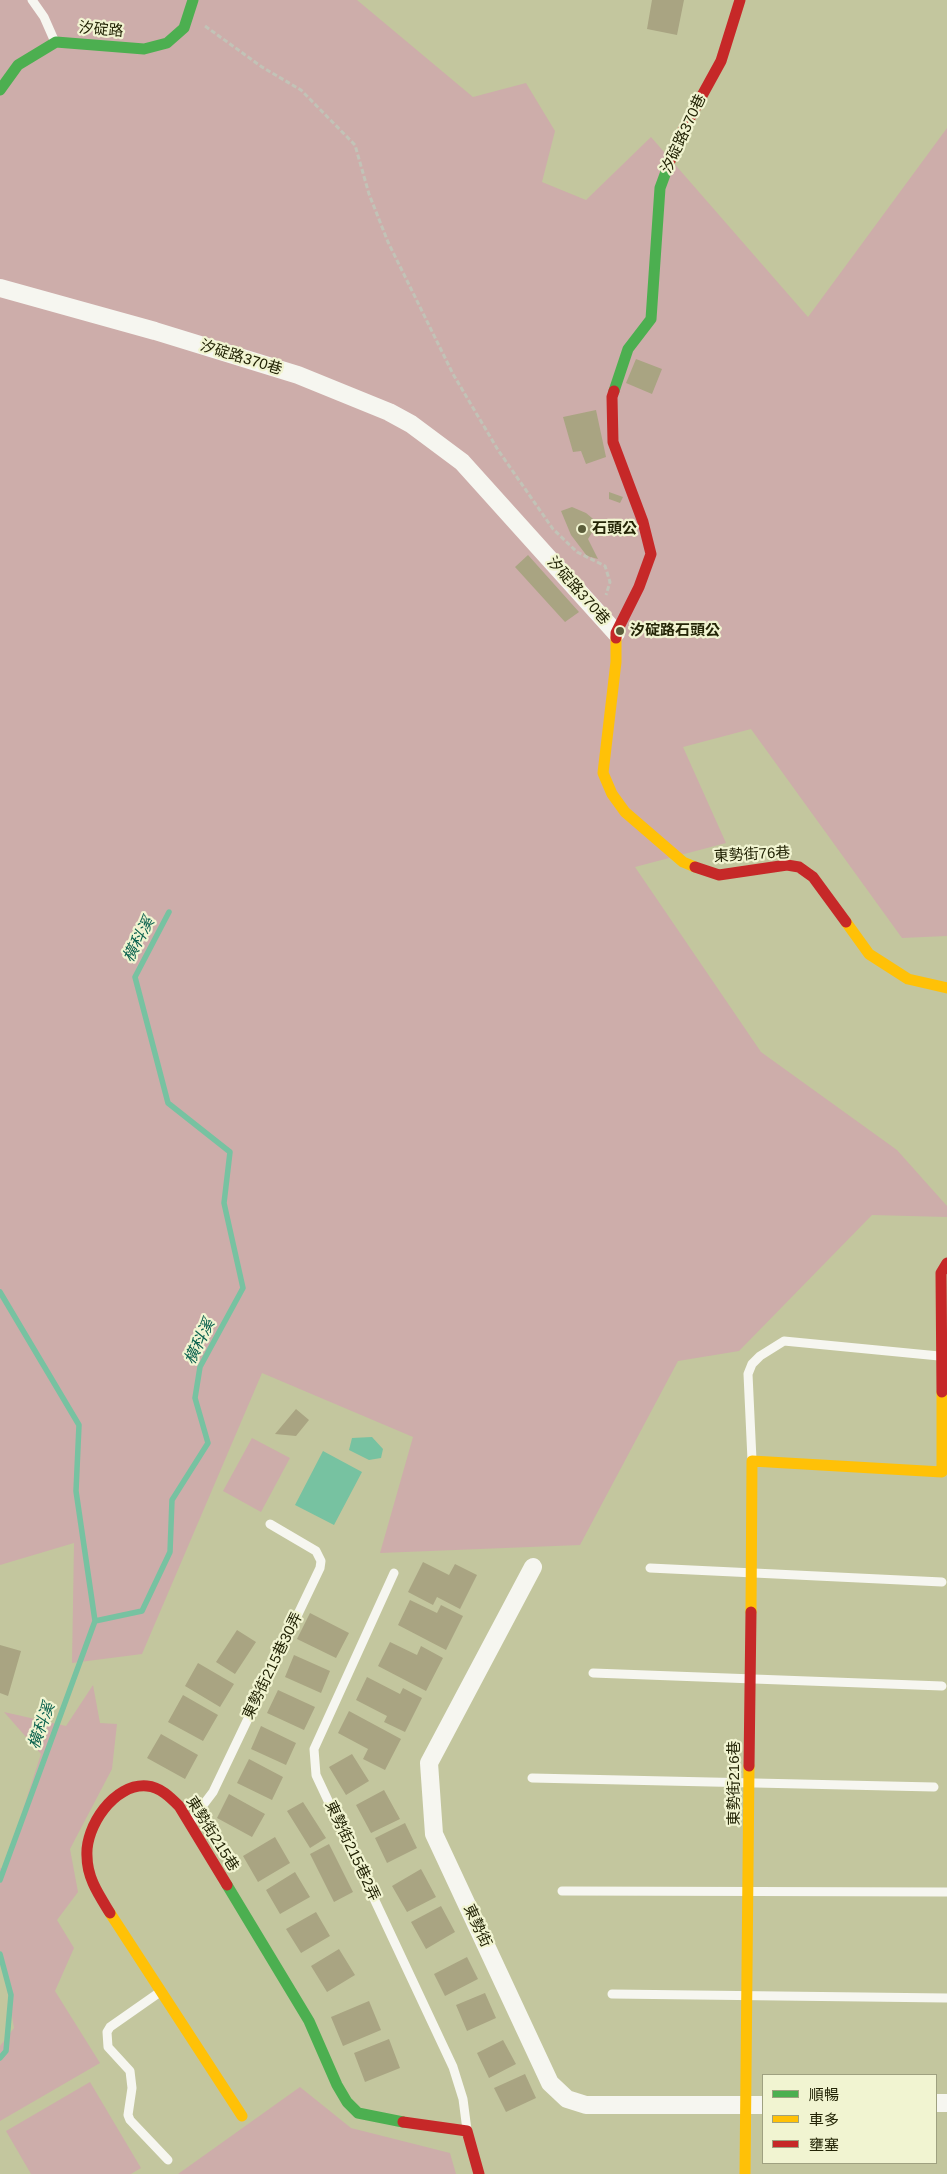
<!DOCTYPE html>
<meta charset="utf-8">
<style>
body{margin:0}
#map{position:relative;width:947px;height:2174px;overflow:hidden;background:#c3c69e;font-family:Helvetica,"Noto Sans TC",sans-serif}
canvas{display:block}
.legend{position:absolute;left:762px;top:2074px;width:175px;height:90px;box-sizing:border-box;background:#f1f4d1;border:1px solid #9fa180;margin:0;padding:6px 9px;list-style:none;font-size:15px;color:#232406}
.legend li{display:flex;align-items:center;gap:10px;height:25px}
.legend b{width:25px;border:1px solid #9fa180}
</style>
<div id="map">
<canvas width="947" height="2174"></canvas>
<ul class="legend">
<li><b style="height:6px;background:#4caf50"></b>順暢</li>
<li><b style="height:6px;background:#ffc107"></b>車多</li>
<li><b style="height:6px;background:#c62828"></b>壅塞</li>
</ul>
</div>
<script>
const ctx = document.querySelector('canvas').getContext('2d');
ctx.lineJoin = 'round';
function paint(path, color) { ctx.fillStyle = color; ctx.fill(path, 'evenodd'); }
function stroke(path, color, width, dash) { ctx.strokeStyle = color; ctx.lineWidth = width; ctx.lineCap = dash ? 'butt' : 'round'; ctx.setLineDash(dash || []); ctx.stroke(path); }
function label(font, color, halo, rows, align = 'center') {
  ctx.font = font + ' Helvetica,"Noto Sans TC",sans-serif'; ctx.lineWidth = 4.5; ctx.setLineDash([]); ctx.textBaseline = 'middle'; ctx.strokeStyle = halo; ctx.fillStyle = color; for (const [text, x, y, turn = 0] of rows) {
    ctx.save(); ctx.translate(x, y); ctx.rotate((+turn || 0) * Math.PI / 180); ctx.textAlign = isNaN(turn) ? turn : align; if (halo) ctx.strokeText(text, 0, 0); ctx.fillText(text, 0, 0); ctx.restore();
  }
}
const green = new Path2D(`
 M0 0H357L473 97 526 83 555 131 542 182 586 200 651 137 808 317 947 128V936L902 938 751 729 683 747 726 843 635 867 761 1052 897 1150 947 1206V1217L872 1215 739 1351 678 1361 580 1545 380 1553 413 1437 262 1373 142 1654 72 1663 74 1543 0 1565Z
 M252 1438 290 1458 261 1512 223 1491Z
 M93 1685 100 1723 117 1724 112 1769 70 1849 78 1892 57 1920 74 1948 55 1991 100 2063 0 2121V2046L14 2028 0 1950V1868H4L41 1754 4 1712 66 1726Z
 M90 2082 141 2168 131 2174H31L6 2131Z
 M300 2087 351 2128 450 2153 456 2174H178Z`);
const water = new Path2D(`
 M372 1437 383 1449 381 1458 369 1460 349 1450 352 1438Z
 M323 1451 362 1472 334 1525 295 1505Z`);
const stream = new Path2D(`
 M0 1292 79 1425 76 1491 95 1621
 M0 1880 95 1621 142 1611 170 1552 172 1500 208 1443 195 1398 200 1367 243 1288 224 1203 230 1152 168 1103 135 977 169 912
 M0 1954 11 1995 6 2051 0 2058`);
const building = new Path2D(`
 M652 0H684L677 35 647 29Z
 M636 359 662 369 652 394 626 383Z
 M596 410 606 457 586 464 581 451 573 452 563 417Z
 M609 492 623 497 620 503 609 499Z
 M572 507 586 513 598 523 588 539 598 559 587 556 571 535 561 511Z
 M528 555 579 612 565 622 515 567Z
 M296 1409 309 1420 296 1436 275 1434Z
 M423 1562 449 1575 455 1564 477 1575 460 1609 437 1597 433 1605 408 1592Z
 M410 1600 437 1613 441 1605 463 1616 446 1650 398 1625Z
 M310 1613 349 1633 336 1658 297 1639Z
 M237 1630 256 1642 235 1674 216 1662Z
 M390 1642 417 1655 421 1646 443 1658 426 1691 378 1666Z
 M0 1645 21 1651 8 1696 0 1693Z
 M294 1655 330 1671 321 1693 285 1677Z
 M198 1663 234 1684 220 1707 185 1686Z
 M367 1677 400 1694 403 1688 422 1698 405 1732 384 1722 387 1716 356 1700Z
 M278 1690 315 1707 304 1730 267 1713Z
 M183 1695 218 1715 203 1741 168 1722Z
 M349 1711 401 1739 385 1770 363 1759 368 1749 338 1733Z
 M261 1726 296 1743 286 1765 251 1749Z
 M161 1734 198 1755 185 1779 147 1758Z
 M352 1754 369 1781 346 1795 329 1767Z
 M249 1759 283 1777 272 1800 237 1783Z
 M384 1790 400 1819 371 1833 356 1805Z
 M229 1794 265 1814 252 1837 217 1818Z
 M303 1802 326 1838 310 1848 287 1811Z
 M405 1823 417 1848 387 1863 375 1838Z
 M275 1837 290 1863 258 1882 243 1856Z
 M329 1844 353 1892 334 1902 310 1854Z
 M421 1869 436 1897 407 1912 392 1886Z
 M295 1872 310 1897 280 1914 266 1890Z
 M441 1906 455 1932 426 1949 411 1922Z
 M316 1912 330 1936 301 1953 286 1929Z
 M339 1949 355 1975 327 1992 311 1966Z
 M467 1957 478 1979 445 1996 434 1974Z
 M485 1993 496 2018 467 2031 456 2005Z
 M369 2001 381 2030 343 2046 331 2017Z
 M389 2039 400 2068 365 2082 354 2053Z
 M503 2040 516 2064 489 2078 477 2053Z
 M525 2074 536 2098 506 2112 494 2088Z`);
const path = new Path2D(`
 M205 26 262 67 301 90 355 145 369 194 388 242 453 374 498 450 553 529 577 552 605 566 610 582 606 595`);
const lane = new Path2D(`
 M32 0 44 17 55 42
 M752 1460 748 1374 752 1364 760 1356 784 1341 939 1356
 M650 1568 942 1582
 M394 1573 314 1749 316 1775 453 2067 463 2099 467 2130
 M593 1673 942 1686
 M532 1778 934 1787
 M191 1821 213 1792 320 1568 321 1561 316 1551 270 1524
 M562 1891 947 1892
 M160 1992 110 2027 107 2032 108 2047 130 2071 132 2088 128 2115 130 2120 168 2160
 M612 1994 947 1998`);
const street = new Path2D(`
 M0 288 155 331 298 375 389 412 411 424 462 462 616 633
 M533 1567 429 1763 434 1834 550 2083 567 2099 586 2105H763
 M936 2103H947`);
const fast = new Path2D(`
 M0 90 18 65 56 42 144 49 167 43 184 28 193 0
 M614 391 628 349 651 319 660 188 670 161
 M227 1885 309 2021 337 2085 347 2102 358 2113 403 2122`);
const slow = new Path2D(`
 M616 638V662L603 773 612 794 625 812 683 862 695 867
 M846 922 869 954 908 979 947 988
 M751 1612 752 1461 942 1472V1392
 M110 1913 242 2116
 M745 2174 749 1766`);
const jam = new Path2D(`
 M670 161 676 143 721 61 740 0
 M614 391 612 397 613 442 643 522 651 554 639 587 616 633V638
 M695 867 719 875 787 865 799 867 813 877 846 922
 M942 1392 941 1273 947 1263
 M749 1766 751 1612
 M110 1913C99 1895 87 1878 87 1856 85 1827 114 1783 147 1786 160 1787 170 1797 179 1806L227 1885
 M403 2122 467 2131 479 2174`);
const markers = [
 [582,529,5,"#5b5d3b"],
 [620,631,5,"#5b5d3b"]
];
const streetNames = [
 ["汐碇路",101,30,5],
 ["汐碇路370巷",684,134,-65],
 ["汐碇路370巷",241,358,17],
 ["汐碇路370巷",578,591,48],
 ["東勢街76巷",752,855,-3],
 ["東勢街215巷30弄",273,1666,-64],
 ["東勢街216巷",735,1783,-90],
 ["東勢街215巷",212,1834,58],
 ["東勢街215巷2弄",352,1851,65],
 ["東勢街",477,1926,65]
];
const poiNames = [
 ["石頭公",592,529],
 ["汐碇路石頭公",630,631]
];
const waterNames = [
 ["橫科溪",139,940,-62],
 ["橫科溪",200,1342,-64],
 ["橫科溪",42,1726,-70]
];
paint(green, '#cdadaa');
paint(water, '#77c2a1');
stroke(stream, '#77c2a1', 5.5);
paint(building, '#a9a482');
stroke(path, '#c2c3b7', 3, [5, 2.5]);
stroke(lane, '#f6f6f0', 9);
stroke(street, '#f6f6f0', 18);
stroke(fast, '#4caf50', 11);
stroke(slow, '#ffc107', 11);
stroke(jam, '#c62828', 11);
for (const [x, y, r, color] of markers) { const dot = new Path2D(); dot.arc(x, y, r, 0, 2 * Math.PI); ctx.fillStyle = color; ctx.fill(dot); stroke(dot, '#f1f4d1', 2); }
label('15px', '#232406', '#f1f4d1', streetNames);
label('bold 15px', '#232406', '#f1f4d1', poiNames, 'left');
label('italic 16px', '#0b624e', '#f1f4d1', waterNames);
</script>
